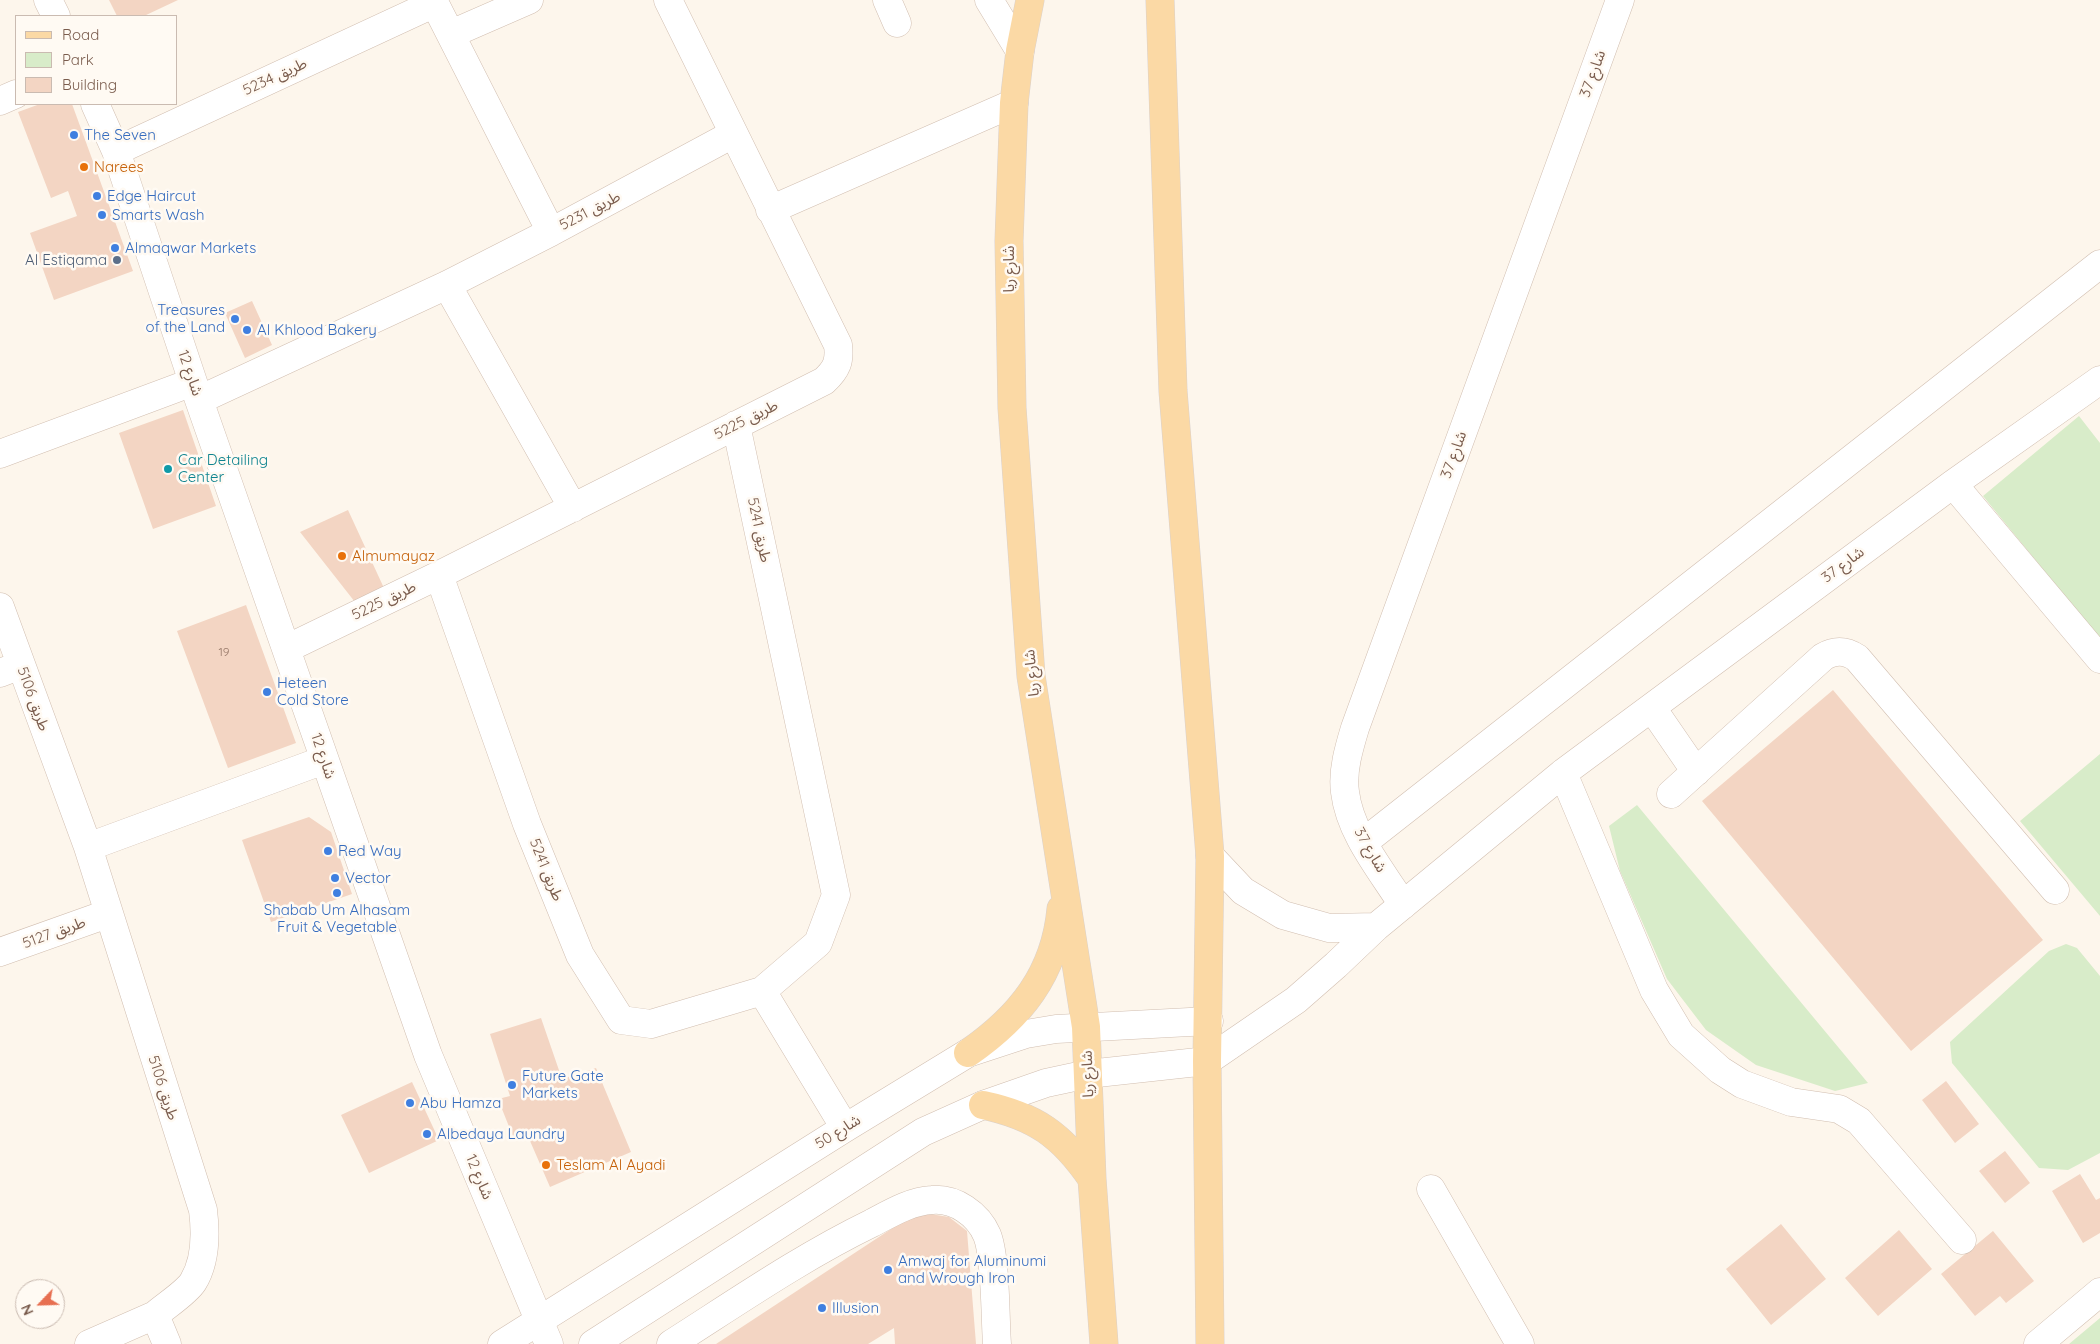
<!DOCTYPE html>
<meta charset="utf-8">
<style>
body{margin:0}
#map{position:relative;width:2100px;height:1344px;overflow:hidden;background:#fdf6ec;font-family:Quicksand,sans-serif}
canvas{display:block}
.legend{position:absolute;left:15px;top:15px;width:162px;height:90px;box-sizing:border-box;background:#fffaf3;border:1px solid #cabbb1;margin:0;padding:6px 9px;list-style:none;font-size:15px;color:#7a5c4d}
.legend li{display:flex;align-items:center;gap:10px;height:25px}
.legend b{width:25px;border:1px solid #cabbb1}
.north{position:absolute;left:15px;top:1279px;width:50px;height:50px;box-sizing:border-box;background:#fffaf3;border:1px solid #cabbb1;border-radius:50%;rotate:246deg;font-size:14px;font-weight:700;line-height:20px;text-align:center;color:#7a5c4d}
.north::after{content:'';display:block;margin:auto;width:18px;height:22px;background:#e76f51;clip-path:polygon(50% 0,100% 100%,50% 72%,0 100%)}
</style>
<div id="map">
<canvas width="2100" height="1344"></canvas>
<ul class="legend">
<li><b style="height:6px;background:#fbd9a5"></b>Road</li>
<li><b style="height:14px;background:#d8ecc9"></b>Park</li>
<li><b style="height:14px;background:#f3d5c3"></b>Building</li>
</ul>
<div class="north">N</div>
</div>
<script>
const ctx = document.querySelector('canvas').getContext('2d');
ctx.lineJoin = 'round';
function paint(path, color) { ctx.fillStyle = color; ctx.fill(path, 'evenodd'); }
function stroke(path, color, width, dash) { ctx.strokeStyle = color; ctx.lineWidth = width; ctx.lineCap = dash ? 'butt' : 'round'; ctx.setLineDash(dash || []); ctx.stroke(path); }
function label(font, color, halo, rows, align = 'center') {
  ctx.font = font + ' Quicksand,"Noto Sans Arabic",sans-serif'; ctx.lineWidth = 5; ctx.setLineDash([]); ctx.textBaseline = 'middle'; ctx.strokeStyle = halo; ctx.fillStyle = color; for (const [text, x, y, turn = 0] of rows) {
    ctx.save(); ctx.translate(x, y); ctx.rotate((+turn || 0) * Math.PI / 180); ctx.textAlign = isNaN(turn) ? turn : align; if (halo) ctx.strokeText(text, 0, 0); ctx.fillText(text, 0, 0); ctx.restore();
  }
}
const green = new Path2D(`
 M2079 416 2100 443V639L1983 496Z
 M2100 754V916L2020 821Z
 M1637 805 1868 1083 1835 1091 1756 1065 1706 1030 1667 979 1620 871 1609 826Z
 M2066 944 2077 948 2100 976V1153L2068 1170 2039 1168 1952 1063 1950 1042 2049 951Z
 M2100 1318V1344H2069Z`);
const building = new Path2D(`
 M109 0H178L144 16H117Z
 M40 104H72L133 271 54 300 30 233 77 216 68 191 51 198 18 112Z
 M252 301 272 345 245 358 225 313Z
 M183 410 216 506 153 529 119 433Z
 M348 510 389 599 362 611 300 532Z
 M246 605 296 743 228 768 177 631Z
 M1833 690 2043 940 1911 1051 1702 801Z
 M309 817 331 832 352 894 271 922 242 840Z
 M541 1018 562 1079 596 1068 631 1152 550 1187 527 1134 514 1139 498 1099 510 1096 490 1034Z
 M1946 1081 1979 1124 1955 1143 1922 1100Z
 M412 1082 439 1140 369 1173 341 1115Z
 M2005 1151 2030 1183 2005 1203 1979 1171Z
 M2080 1174 2096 1200 2100 1198V1233L2083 1243 2052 1191Z
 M917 1212 949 1217 967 1231 976 1344H895L894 1328 868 1344H716Z
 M1781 1224 1826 1279 1771 1325 1726 1269Z
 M1899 1230 1932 1269 1878 1316 1845 1278Z
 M1993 1231 2034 1281 2006 1303 2000 1296 1975 1316 1941 1274Z`);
const minor = new Path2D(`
 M48 0 56 16
 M433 0 551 232
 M887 0 897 23
 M989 0 1020 51
 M451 34 529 0
 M0 101 16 94
 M95 104 116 151 199 400 428 1055 549 1344
 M116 151 435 3
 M770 210 1014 103
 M447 285 573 508
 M199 400 447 285 551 232 733 134
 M0 454 193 382
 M1953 484 2100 659
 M439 575 527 824 580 955 621 1020 651 1024 762 991 818 943 836 895 736 425
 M0 607 88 847 203 1210C206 1234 206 1261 193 1282 186 1293 165 1306 155 1315
 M286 649 439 575 824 381C837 369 840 361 838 345L668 0
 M0 673 21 665
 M1652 708 1696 772
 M1563 773 1654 990 1681 1035 1720 1070 1742 1084 1791 1102 1839 1109 1859 1121 1962 1240
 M1671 794 1823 657C1835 650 1845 650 1857 658L2055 890
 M1364 842 2100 264
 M88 847 324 760
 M1210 856 1243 891 1283 915 1329 928 1376 927
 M1403 905C1382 871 1350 834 1345 792 1342 771 1349 748 1355 728L1620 0
 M0 952 107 914
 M762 991 845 1128
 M1431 1189 1520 1344
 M89 1344 155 1315 167 1344
 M502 1344 845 1128 968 1053 1026 1034 1056 1029 1209 1021
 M593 1344 923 1132 983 1105 1046 1083 1088 1074 1207 1061 1296 1000 1336 965 1376 927 1563 773 1953 484 2100 380
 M671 1344C737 1302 802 1257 872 1223 891 1213 911 1201 932 1200 955 1198 978 1214 987 1235 996 1257 995 1317 997 1344
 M2038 1344 2100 1292`);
const major = new Path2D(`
 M1030 0 1020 51 1014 103 1009 241 1012 408 1031 676 1086 1027 1092 1179 1104 1344
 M1160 0 1173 391 1210 856 1207 1061 1210 1344
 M968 1053C1020 1017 1055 974 1061 909
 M983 1105C1035 1116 1062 1135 1092 1179`);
const markers = [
 [74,135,5,"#3f7fe0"],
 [84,167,5,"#e8710a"],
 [97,196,5,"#3f7fe0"],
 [102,215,5,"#3f7fe0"],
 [115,248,5,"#3f7fe0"],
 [117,260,5,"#5c6f8a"],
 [235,319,5,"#3f7fe0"],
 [247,330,5,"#3f7fe0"],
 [168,469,5,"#0f9aa8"],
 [342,556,5,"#e8710a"],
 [267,692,5,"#3f7fe0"],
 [328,851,5,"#3f7fe0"],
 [335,878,5,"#3f7fe0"],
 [337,893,5,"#3f7fe0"],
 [512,1085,5,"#3f7fe0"],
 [410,1103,5,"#3f7fe0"],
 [427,1134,5,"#3f7fe0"],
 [546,1165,5,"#e8710a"],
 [888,1270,5,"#3f7fe0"],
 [822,1308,5,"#3f7fe0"]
];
const numberNames = [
 ["19",224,652]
];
const streetNames = [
 ["شارع 37",1593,74,-70],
 ["طريق 5234",275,77,-25],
 ["طريق 5231",590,211,-28],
 ["شارع ريا",1009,269,-90],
 ["شارع 12",190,373,71],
 ["طريق 5225",746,420,-27],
 ["شارع 37",1454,455,-70],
 ["طريق 5241",759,530,78],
 ["شارع 37",1843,565,-37],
 ["طريق 5225",384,601,-26],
 ["شارع ريا",1032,673,-96],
 ["طريق 5106",33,699,70],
 ["شارع 12",323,756,71],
 ["شارع 37",1370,850,60],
 ["طريق 5241",546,870,68],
 ["طريق 5127",54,933,-20],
 ["شارع ريا",1088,1074,-92],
 ["طريق 5106",163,1088,72],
 ["شارع 50",838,1132,-32],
 ["شارع 12",479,1177,67]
];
const shopNames = [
 ["The Seven",84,135],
 ["Edge Haircut",107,196],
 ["Smarts Wash",112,215],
 ["Almaqwar Markets",125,248],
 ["Treasures",225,310,"right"],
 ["of the Land",225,327,"right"],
 ["Al Khlood Bakery",257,330],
 ["Heteen",277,683],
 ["Cold Store",277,700],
 ["Red Way",338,851],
 ["Vector",345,878],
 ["Shabab Um Alhasam",337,910,"center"],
 ["Fruit & Vegetable",337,927,"center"],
 ["Future Gate",522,1076],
 ["Markets",522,1093],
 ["Abu Hamza",420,1103],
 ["Albedaya Laundry",437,1134],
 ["Amwaj for Aluminumi",898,1261],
 ["and Wrough Iron",898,1278],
 ["Illusion",832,1308]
];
const foodNames = [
 ["Narees",94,167],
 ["Almumayaz",352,556],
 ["Teslam Al Ayadi",556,1165]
];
const serviceNames = [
 ["Al Estiqama",107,260]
];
const cultureNames = [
 ["Car Detailing",178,460],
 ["Center",178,477]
];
paint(green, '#d8ecc9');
paint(building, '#f3d5c3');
stroke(minor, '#d1beb0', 29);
stroke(major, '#dad1cd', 29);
stroke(minor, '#fff', 28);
stroke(major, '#fbd9a5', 28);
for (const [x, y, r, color] of markers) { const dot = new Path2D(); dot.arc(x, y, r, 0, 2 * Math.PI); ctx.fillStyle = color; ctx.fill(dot); stroke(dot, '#fffaf3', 2); }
label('12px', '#987a6a', null, numberNames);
label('15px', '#7a5c4d', '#fffaf3', streetNames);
label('15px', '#366cbe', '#fffaf3', shopNames, 'left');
label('15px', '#c56008', '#fffaf3', foodNames, 'left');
label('15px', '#4e5e75', '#fffaf3', serviceNames, 'right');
label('15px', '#0d838f', '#fffaf3', cultureNames, 'left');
</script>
